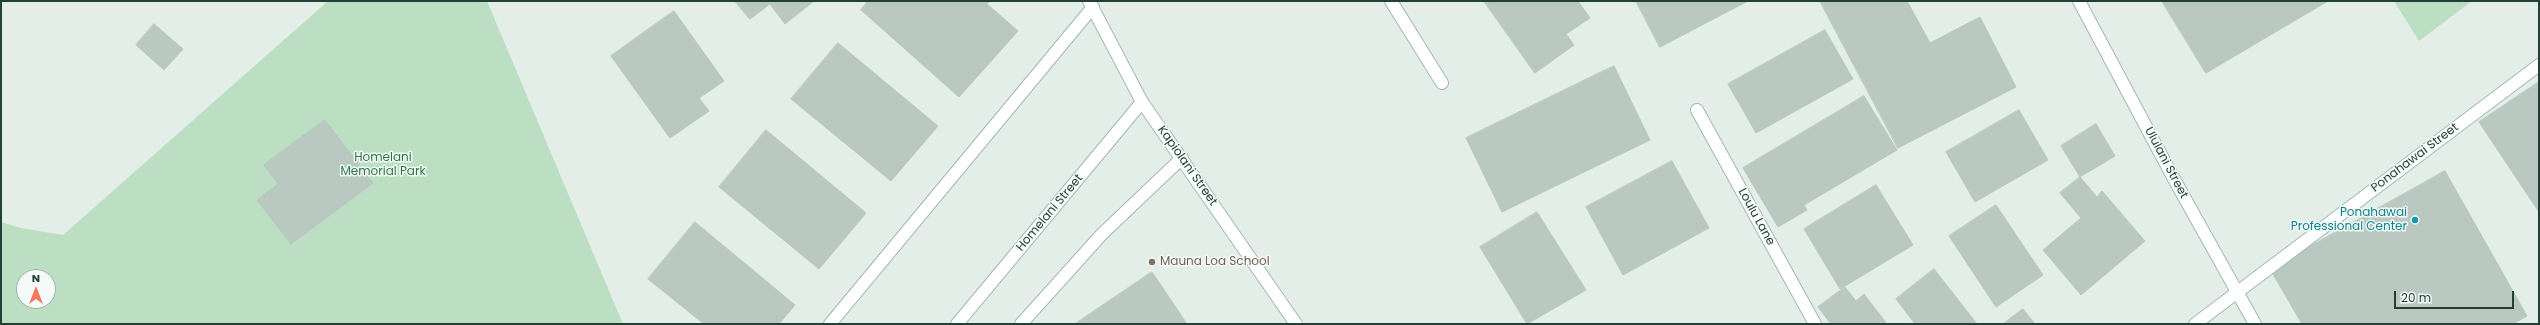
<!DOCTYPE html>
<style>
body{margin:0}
#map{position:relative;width:2540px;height:325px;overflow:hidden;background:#e4eee9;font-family:Poppins,sans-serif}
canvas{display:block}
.frame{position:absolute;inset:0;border:2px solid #224036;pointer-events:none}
.north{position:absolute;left:16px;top:269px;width:40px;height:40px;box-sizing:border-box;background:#f4faf7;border:1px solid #a0b0aa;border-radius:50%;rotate:0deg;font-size:11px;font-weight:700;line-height:16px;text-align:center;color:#224036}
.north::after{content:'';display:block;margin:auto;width:14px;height:18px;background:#f5785a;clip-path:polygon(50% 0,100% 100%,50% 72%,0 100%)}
.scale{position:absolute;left:2394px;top:291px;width:120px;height:18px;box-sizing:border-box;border:2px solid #224036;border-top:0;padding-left:5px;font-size:12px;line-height:14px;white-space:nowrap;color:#224036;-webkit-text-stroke:3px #f4faf7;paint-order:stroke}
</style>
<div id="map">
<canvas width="2540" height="325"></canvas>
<div class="frame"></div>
<div class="north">N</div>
<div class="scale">20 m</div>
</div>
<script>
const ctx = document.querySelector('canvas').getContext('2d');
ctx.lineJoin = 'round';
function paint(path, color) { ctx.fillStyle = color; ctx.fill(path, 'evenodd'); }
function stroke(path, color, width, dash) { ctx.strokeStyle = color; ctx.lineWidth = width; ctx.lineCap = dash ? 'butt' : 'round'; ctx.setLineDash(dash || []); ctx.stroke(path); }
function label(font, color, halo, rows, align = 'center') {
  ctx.font = font + ' Poppins,sans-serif'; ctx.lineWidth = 3; ctx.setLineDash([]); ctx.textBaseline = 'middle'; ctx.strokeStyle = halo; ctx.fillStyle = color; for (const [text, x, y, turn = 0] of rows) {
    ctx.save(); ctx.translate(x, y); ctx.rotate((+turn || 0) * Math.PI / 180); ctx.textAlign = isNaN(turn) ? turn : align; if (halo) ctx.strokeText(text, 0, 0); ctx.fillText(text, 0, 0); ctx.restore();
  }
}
const green = new Path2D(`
 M328 1H487L623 324H1V222L21 228 63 235ZM24 277H48V301H24Z
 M2394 1H2472L2419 41Z`);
const building = new Path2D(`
 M735 1H814L785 24 770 4 750 19Z
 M868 1H990L987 4 1018 31 959 97 861 10Z
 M1484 1H1578L1590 18 1566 34 1574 45 1535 73Z
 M1636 1H1748L1660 47Z
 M1820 1H1907L1930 43 1980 17 2016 87 1898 148Z
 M2162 1H2328L2206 73Z
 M674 11 724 81 699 98 709 111 670 138 611 56Z
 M154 24 183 49 164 70 136 45Z
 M1825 30 1853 79 1756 133 1728 84Z
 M838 43 938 126 891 181 791 99Z
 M1614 66 1650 140 1502 212 1466 138Z
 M2539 82V212L2479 122Z
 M1864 96 1897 150 1804 205 1807 210 1778 227 1743 168Z
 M2019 110 2048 160 1975 202 1946 152Z
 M325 120 373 183 291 244 257 200 278 184 264 165Z
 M2096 124 2115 156 2080 177 2061 146Z
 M766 130 866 213 819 269 719 187Z
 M1672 161 1709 228 1623 275 1586 207Z
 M2445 171 2527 316 2513 324H2302L2270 269Z
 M2080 177 2097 197 2102 191 2145 241 2081 295 2043 250 2081 218 2060 193Z
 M1876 185 1913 245 1840 289 1804 229Z
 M1996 205 2043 275 1996 307 1949 236Z
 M1537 212 1586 290 1527 324 1480 247Z
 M695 222 795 305 779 324H704L648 279Z
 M1934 269 1977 324H1915L1896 299Z
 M1152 272 1187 324H1075Z
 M1845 287 1856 301 1864 294 1887 324H1831L1818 307Z
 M2023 309 2035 324H2003Z`);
const lane = new Path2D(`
 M1391 1 1442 83
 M957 324 1142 102
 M1021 324 1102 234 1182 158`);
const street = new Path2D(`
 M2079 1 2174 179 2255 324
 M1697 110 1815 324
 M830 324 1093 7`);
const secondary = new Path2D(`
 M1089 1 1142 102 1296 324
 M2195 324 2539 65`);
const markers = [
 [2415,220,4,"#0f9aa8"],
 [1152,262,4,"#8d6e63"]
];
const parkNames = [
 ["Homelani",383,158],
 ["Memorial Park",383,172]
];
const streetNames = [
 ["Ponahawai Street",2415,158,-37],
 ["Ululani Street",2166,163,62],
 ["Kapiolani Street",1187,166,55],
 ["Homelani Street",1050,213,-50],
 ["Loulu Lane",1756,217,61]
];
const cultureNames = [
 ["Ponahawai",2407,213],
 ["Professional Center",2407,227]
];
const educationNames = [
 ["Mauna Loa School",1160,262]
];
paint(green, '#bcdfc4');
paint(building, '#b9c9c1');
stroke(building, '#b6c8bf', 1);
stroke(lane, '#a6b6b0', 14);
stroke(street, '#a6b6b0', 14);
stroke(secondary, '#a2bab0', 14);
stroke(lane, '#fff', 12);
stroke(street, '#fff', 12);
stroke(secondary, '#fff', 12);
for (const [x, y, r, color] of markers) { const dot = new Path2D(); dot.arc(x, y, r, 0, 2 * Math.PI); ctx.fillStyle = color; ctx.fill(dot); stroke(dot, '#f4faf7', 1.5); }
label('12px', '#2b7845', '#f4faf7', parkNames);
label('12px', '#224036', '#f4faf7', streetNames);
label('12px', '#0d838f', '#f4faf7', cultureNames, 'right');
label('12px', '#785e54', '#f4faf7', educationNames, 'left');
</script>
